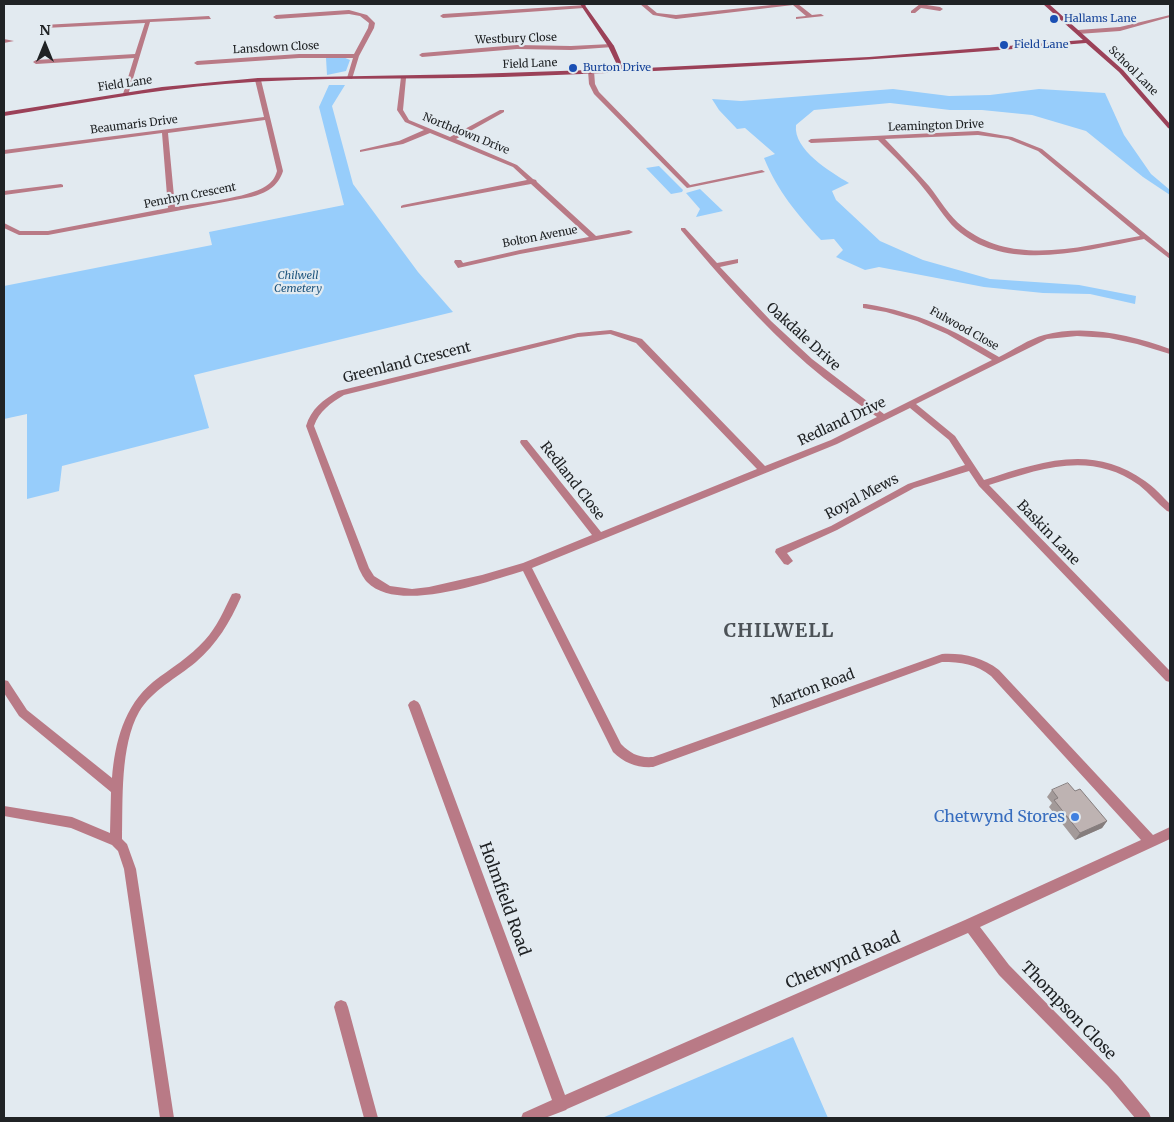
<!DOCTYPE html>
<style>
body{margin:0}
#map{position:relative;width:1174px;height:1122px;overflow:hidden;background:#e2eaf0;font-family:Merriweather,serif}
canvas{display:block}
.frame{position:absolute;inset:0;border:5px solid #202325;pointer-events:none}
.north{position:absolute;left:20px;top:20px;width:50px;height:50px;-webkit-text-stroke:4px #e2eaf0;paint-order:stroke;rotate:0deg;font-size:14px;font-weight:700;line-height:20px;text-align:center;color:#202325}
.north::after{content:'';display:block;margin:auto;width:18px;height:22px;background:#202325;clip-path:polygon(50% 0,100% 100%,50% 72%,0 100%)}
</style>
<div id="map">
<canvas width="1174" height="1122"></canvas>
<div class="frame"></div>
<div class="north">N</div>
</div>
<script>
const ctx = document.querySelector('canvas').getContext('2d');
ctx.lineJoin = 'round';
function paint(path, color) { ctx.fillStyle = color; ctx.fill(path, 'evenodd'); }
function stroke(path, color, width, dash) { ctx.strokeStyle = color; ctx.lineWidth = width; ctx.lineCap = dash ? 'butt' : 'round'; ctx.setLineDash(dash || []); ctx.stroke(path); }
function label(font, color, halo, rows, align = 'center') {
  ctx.font = font + ' Merriweather,serif'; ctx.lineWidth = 4.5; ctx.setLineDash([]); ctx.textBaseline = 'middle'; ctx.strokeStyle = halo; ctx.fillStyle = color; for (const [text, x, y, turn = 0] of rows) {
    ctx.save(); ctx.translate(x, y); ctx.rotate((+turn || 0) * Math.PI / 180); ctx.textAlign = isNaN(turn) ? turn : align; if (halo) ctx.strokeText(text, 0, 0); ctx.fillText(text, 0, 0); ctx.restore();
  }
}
const green = new Path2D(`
 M343 57 350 60 346 71 327 75 326 58Z
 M329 85H345L332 106 353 184 418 272 453 312 194 375 209 428 62 466 59 491 27 499V414L4 419V286L212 245 209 232 344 205 319 107Z
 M893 89 949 96 990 95 1039 89 1105 93 1124 135 1151 174 1170 190V195L1143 177 1086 131 1032 115 982 110H950L890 103 814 110 796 125C793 150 831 172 849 183L832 191 836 200 880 241 923 260 990 279 1079 285 1136 296 1135 304 1090 294 1043 293 984 287 879 267 865 270 836 257 843 250 834 239 821 240C797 214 778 192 764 158L775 154 745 128 737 129 719 110 712 99 741 101Z
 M659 166 683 190 682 192 671 194 646 168Z
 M700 189 723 211 696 217 700 209 686 193Z
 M793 1037 828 1118H602Z`);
const street = new Path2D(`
 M640 4H646L657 13 676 15 781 4H798L812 15 821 14 824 16 796 19V17L806 16 793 5 676 19 653 15Z
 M920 4 940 7 943 9 940 11 921 8 915 13H911V11Z
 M586 5 584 8 443 18 440 16 443 14Z
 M349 10 367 15 375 23 374 28 359 56 352 79 347 78 353 58H299L197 65 194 63 197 61 299 54H354L368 28 369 23 360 16 349 14 276 19 273 17 276 15Z
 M1170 15V17L1120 31 1078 34 1075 32 1078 30 1120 27Z
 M209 16 211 19 150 22 128 95 123 94 134 58 36 64 33 62 36 60 135 54 145 23 45 28 43 27V25Z
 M4 39 14 41 4 43Z
 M611 44 614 46 613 47 571 50 517 49 422 57 419 55 422 53 517 45 571 46Z
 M591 69 594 71 595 84 599 92 690 185 762 170 765 172 687 188 594 94 589 84 588 71Z
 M401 77 406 78 403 110 409 120 450 137 500 110H504V112L456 139 517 165 533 179 536 180 537 182 596 236 629 230 633 232 629 234 520 254 458 268 454 262 455 260H461L463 263 520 250 589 237 531 184 401 208V206L403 205 527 180 513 167 430 133 403 144 360 152V150L399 141 424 130 405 122 397 110Z
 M258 78 261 80 283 171C278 187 266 193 251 197L48 235H19L4 228V223L20 231H48L168 208 162 133 4 154V150L264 117 255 80ZM265 120 277 171C275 178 272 182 266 186 248 198 198 203 175 207L168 133Z
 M978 131 1012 137 1042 149 1170 254V259L1144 239C1085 250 1007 274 956 229 944 218 936 203 925 190 911 172 894 156 878 140L811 143 808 141 811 139ZM978 135 1008 139 1038 151 1140 236C1083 246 1014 267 963 227 949 216 940 200 929 186 915 170 900 155 885 139Z
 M61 184 63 185V187L4 195V191Z
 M681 228H685L717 263 738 259V263L720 267 771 321 812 359 884 414 992 360 947 334 917 321 886 312 863 308V304H866C920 313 952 329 999 357 1013 350 1029 339 1044 335 1085 324 1131 335 1170 349V354L1137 344 1109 338 1077 336 1047 339 916 404 955 436 984 480C1040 462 1092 443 1145 481 1154 487 1162 496 1170 504V512L1167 511C1157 503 1149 493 1139 485 1090 450 1040 469 989 485L1170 671V682L1166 681 979 486 969 471 914 488 837 530 787 553 793 561 788 565 784 564 775 552 776 549 831 526 908 484 965 465 949 440 910 408 837 444 532 568 621 744C631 754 639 758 653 757L942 654C963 653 982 657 999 670L1153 835 1170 827V839L980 927 1009 965 1118 1076 1149 1113 1151 1118H1135L1108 1086 999 975 968 933 567 1109 566 1110 545 1118H521L523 1113 552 1100 408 705 410 702 414 700 418 702 420 705 565 1095 965 920 1141 840 991 676C976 664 961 662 942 662L653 767C637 768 624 763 613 752L523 571C486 582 398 614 367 582 364 579 361 573 359 569L306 426C311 409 323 400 338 391L578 333 611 330 642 339 765 466 831 440 877 417C853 400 829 383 807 364 761 323 720 277 681 230ZM610 334 636 343 757 469 601 532 527 440H521L520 442 521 444 592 535 523 563 482 575 429 587 412 589 390 586 374 576 369 568 314 426C319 411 331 403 344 395L578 337Z
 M236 593 240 594 241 597C230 622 217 644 196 662 177 678 152 690 139 712 120 746 123 800 122 839L127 844 136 869 174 1118H160L124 869 118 851 112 845 71 828 4 816V806L72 817 110 833 111 792 19 716 4 693V680L8 681 27 710 112 778C115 742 124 706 153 682 171 668 190 657 205 640 217 627 224 610 232 594Z
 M341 1000 346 1002 348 1007 378 1118H364L334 1007 336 1002Z`);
const secondary = new Path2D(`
 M580 4H584L614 46 624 69 869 57 1083 40 1043 4H1049L1123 70 1170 124V129L1168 128 1119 72 1086 43C892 60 698 70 503 77 411 80 318 76 225 84 151 90 77 104 4 116V112L162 87 258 78 473 74 619 69 608 46Z`);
const wall = new Path2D(`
 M1052 790 1107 821 1102 828 1075 840 1049 807 1052 803 1047 797Z`);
const shadedWall = new Path2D(`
 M1107 821 1102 828 1075 840 1080 833Z`);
const building = new Path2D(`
 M1068 783 1075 791 1080 789 1107 821 1080 833 1054 800 1058 798 1052 790Z`);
const markers = [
 [1054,19,5,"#1a4fb4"],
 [1004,45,5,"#1a4fb4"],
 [573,68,5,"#1a4fb4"],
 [1075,817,5,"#3f7fe0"]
];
const farTransitnames = [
 ["Hallams Lane",1064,19],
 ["Field Lane",1014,45],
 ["Burton Drive",583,68]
];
const farStreetnames = [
 ["Westbury Close",516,39,-2],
 ["Lansdown Close",276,48,-3],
 ["Field Lane",530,64,-2],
 ["School Lane",1133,71,45],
 ["Field Lane",125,84,-8],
 ["Beaumaris Drive",134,125,-7],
 ["Leamington Drive",936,126,-2],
 ["Northdown Drive",466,134,22],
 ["Penrhyn Crescent",190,196,-11],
 ["Bolton Avenue",540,237,-11],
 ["Fulwood Close",964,329,29]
];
const farParknames = [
 ["Chilwell",298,276],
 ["Cemetery",298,289]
];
const streetNames = [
 ["Oakdale Drive",803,337,42],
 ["Greenland Crescent",407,363,-14],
 ["Redland Drive",842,422,-25],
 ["Redland Close",572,481,52],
 ["Royal Mews",862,497,-28],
 ["Baskin Lane",1048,533,46],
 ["Marton Road",813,689,-20]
];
const nearShopnames = [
 ["Chetwynd Stores",1065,817]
];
const nearStreetnames = [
 ["Holmfield Road",504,899,70],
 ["Chetwynd Road",843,961,-23],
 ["Thompson Close",1068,1011,46]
];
const districtNames = [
 ["CHILWELL",779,632]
];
paint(green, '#97cdfb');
paint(street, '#b97a86');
paint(secondary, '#9b4158');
paint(wall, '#a39a99');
paint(shadedWall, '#857d7d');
paint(building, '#beb3b2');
stroke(building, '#857d7d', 1);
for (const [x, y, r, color] of markers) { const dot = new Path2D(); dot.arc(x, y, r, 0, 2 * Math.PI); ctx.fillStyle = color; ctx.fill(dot); stroke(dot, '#e2eaf0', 2); }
label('11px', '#164399', '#e2eaf0', farTransitnames, 'left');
label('11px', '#202325', '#e2eaf0', farStreetnames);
label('italic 11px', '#1e557e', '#e2eaf0', farParknames);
label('14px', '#202325', '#e2eaf0', streetNames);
label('16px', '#366cbe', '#e2eaf0', nearShopnames, 'right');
label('16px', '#202325', '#e2eaf0', nearStreetnames);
ctx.letterSpacing = '1px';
label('bold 19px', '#4c5257', '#e2eaf0', districtNames);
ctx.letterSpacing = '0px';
</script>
